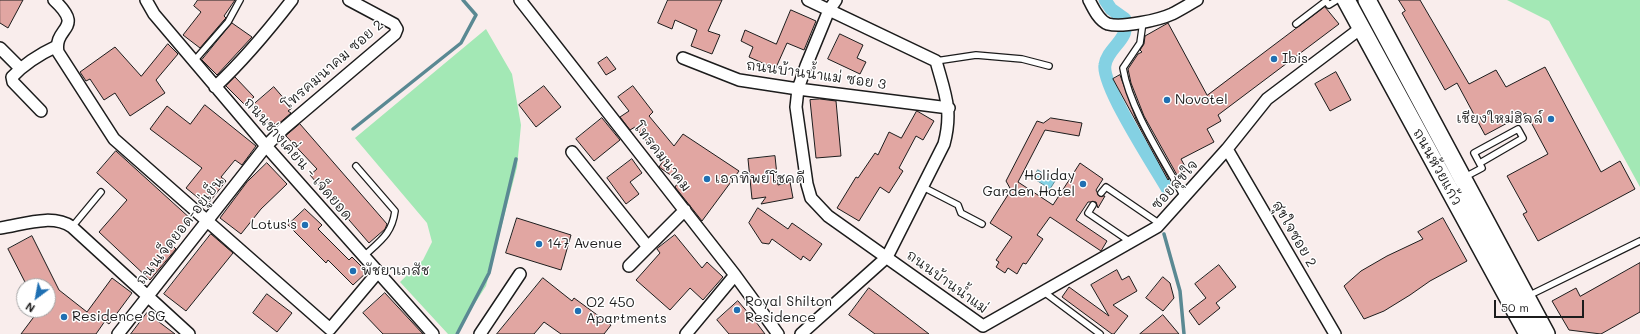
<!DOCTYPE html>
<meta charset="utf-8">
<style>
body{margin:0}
#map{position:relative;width:1640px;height:334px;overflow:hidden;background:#f9edec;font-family:Mali,sans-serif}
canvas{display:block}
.north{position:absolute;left:16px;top:278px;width:40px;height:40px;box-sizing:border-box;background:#fff;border:1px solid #a4a4a4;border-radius:50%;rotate:212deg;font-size:11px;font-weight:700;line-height:16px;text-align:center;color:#1c1c1c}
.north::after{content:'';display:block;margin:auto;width:14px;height:18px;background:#1f6fb2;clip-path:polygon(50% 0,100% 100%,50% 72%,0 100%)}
.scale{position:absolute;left:1494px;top:300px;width:90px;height:18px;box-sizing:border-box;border:2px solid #1c1c1c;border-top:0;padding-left:5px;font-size:12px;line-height:14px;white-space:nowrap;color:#1c1c1c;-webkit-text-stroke:3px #fff;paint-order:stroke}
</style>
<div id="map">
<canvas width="1640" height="334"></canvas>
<div class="north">N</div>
<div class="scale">50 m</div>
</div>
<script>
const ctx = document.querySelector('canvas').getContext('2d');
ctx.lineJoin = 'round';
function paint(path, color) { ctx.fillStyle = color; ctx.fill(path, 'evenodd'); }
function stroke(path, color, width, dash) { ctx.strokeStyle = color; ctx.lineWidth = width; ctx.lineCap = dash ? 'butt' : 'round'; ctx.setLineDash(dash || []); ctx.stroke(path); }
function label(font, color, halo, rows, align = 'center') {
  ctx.font = font + ' Mali,"Playpen Sans Thai",sans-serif'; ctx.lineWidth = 3; ctx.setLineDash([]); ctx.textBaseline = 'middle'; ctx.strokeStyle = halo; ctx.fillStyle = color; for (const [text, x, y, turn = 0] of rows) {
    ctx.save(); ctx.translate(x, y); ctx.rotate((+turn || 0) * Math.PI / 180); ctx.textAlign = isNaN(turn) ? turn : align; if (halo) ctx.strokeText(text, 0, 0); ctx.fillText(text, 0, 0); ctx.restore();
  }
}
const green = new Path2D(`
 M1507 0H1640V187L1549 21Z
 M486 29 512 74 521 125 517 167 486 286 455 334H448L400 282 423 260 432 242 427 223 355 138Z`);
const water = new Path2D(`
 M1038 170 1055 181 1050 189 1033 178Z`);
const stream = new Path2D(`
 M353 129 461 43 476 15 463 0
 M1164 234 1180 291 1184 334
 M457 334 489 273 516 159`);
const canal = new Path2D(`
 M1105 0 1111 9 1125 19C1125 23 1126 30 1124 34 1119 45 1107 52 1105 65 1101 85 1156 169 1168 190`);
const building = new Path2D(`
 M0 0H23L8 28 0 23Z
 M198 0H235L224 16 226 18 224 20 200 48 183 35 201 12 194 6Z
 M668 0H722L708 31 720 35 712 54 691 46 697 30 675 20 672 29 658 23Z
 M1399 0H1420L1469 84 1496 70 1506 87 1545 67 1601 172 1620 161 1635 189 1538 241 1523 214 1527 212 1507 176 1548 154 1526 113 1485 135 1457 83 1445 90 1402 13 1405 11Z
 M1325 7 1339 24 1218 115 1221 121 1207 129 1214 142 1181 159 1187 170 1177 175 1144 116 1131 83 1128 69 1138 54 1142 52 1140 50 1144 44 1145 36 1168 23 1207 95Z
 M791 10 816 21 804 50 787 43 774 72 766 68 767 65 749 57 753 47 741 41 745 30 776 44Z
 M232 23 252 37 217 75 202 60Z
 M840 34 863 45 857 58 866 62 860 74 828 59Z
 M168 44 178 54 156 80 165 93 130 116 115 93 104 100 90 79 86 81 80 72 115 47 141 76Z
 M607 57 616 69 606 75 598 63Z
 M1336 72 1351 100 1330 111 1315 84Z
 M1120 75 1136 119 1169 179 1168 180 1113 79Z
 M235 77 254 97 245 105 226 86Z
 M544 86 561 107 536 127 519 105Z
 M633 86 653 112 649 116 674 146 683 134 739 171 702 221 675 187 679 181 659 167 663 161 635 127 630 130 620 117 629 111 618 97Z
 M274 87 292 108 288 111 291 113 276 126 274 123 270 127 252 106Z
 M820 99 836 101 841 156 816 158 810 100Z
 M205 105 256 146 242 165 235 160 221 177 226 181 207 205 186 188 202 168 150 129 167 106 190 124Z
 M917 111 934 121 923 140 916 136 899 168 903 171 889 193 880 187 859 221 837 208 856 177 858 178 875 153 878 155 889 132 901 138Z
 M602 118 620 140 594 161 576 139Z
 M1051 118 1082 123 1079 136 1045 130 1018 182 1053 205 1080 163 1103 179 1096 190 1099 196H1105L1098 208 1096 202H1088L1076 220 1107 241 1101 251 1050 217 1037 235 1043 239 1026 264 1023 263 1017 274 1008 268 1005 273 996 267 999 262 996 260 1012 237 990 223 1011 190 1006 181 1037 121 1043 123Z
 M300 124 387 224 385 229 369 243 310 175 317 169 286 136Z
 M116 151 192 220 170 243 176 249 150 280 99 232 127 200 97 173Z
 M775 156 778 185 790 182 793 198 761 204 766 197 752 199 748 159Z
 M632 159 642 173 630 182 639 194 626 204 607 178Z
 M267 163 287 184 261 209 241 234 220 218 247 182Z
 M758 208 788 229 792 223 822 244 810 261 803 256 801 260 772 239 769 244 762 243 749 223Z
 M305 209 322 225 318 229 349 260 352 257 367 272 353 285 328 260 326 263 288 225Z
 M517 218 571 235 561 270 506 253Z
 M1443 218 1467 261 1430 281 1410 295 1384 311 1364 319 1344 286 1361 271 1387 256 1423 239 1418 232Z
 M211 234 233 253 186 311 164 294Z
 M675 235 702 268 707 262 723 277 703 300 690 288 670 310 636 280 660 253 657 249Z
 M32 236 59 290 87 312 112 278 132 293 109 324 105 321 96 334H21L39 310H48V286H27L8 249Z
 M1640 263V312L1601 334 1569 330 1552 301 1576 288 1580 296Z
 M1219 265 1236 287 1216 303 1220 308 1199 325 1189 311 1206 298 1195 284Z
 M1117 270 1122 280 1129 276 1137 291 1113 305 1128 316 1114 334H1112L1062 297 1069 287 1109 316 1091 285Z
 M1163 277 1170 283 1174 298 1163 311 1146 298Z
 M543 278 572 301 574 298 611 325 604 334H561L544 322 534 334H497Z
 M869 288 929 334H875L849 315Z
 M385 293 423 334H383L363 313Z
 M267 294 292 313 277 332 253 313Z
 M738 301 756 322 765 334H729L717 320Z
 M147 313 175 334H131Z
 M1163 315 1179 334H1140Z`);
const lane = new Path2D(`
 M1143 22 1140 43 1123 68C1130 110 1164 160 1184 197
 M1296 24 1326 1 1329 5 1337 0
 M194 61 228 22 240 0
 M936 61 976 55 1022 59 1049 66
 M356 166 395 211C392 234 380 241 364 256
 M1465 177 1482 168 1474 153 1518 129 1523 138 1480 163
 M923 187 958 205 961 213 982 224
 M1101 193 1106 187 1160 224
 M1093 205 1088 213 1132 243
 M72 227 101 192
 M1044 292 1100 334
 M1528 296 1640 241`);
const street = new Path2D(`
 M54 0C86 30 53 26 58 52L114 139 330 329 378 272
 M146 0 154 14 266 146 433 334
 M520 0 735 275 778 334
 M836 0 829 10 806 66 798 89 796 107 807 184 811 198 828 216 983 326
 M1089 0C1093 8 1099 21 1108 24 1122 28 1159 20 1172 14 1180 10 1188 5 1197 0
 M0 48 20 68
 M683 58 739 80 798 89 949 108
 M215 87C244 60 268 31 292 0
 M41 111 13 82 12 77C25 63 40 54 57 46
 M1227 149 1335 334
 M572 152 648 247
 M0 228C22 225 52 213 72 227L189 334
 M629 266 685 210
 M983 326 1157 227 1227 149 1267 99 1361 28
 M118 334 266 146 283 129 395 34 397 29 394 24 349 0
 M480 334 520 274
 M686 334 735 275
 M801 334 887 257 944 144C953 110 945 94 936 61L808 0`);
const primary = new Path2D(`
 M1346 0 1528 334
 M1367 0 1546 334`);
const markers = [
 [1274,59,4,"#1f6fb2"],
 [1167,100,4,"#1f6fb2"],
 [1551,119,4,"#1f6fb2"],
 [707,179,4,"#1f6fb2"],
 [1083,184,4,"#1f6fb2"],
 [305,225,4,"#1f6fb2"],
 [539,244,4,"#1f6fb2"],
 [353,271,4,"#1f6fb2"],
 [737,310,4,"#1f6fb2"],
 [578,311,4,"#1f6fb2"],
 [64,317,4,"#1f6fb2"]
];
const poiNames = [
 ["Ibis",1282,59],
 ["Novotel",1175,100],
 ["เชียงใหม่ฮิลล์",1543,119,"right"],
 ["Holiday",1075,176,"right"],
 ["Garden Hotel",1075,192,"right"],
 ["เอกทิพย์โชคดี",715,179],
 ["Lotus's",297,225,"right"],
 ["147 Avenue",547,244],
 ["พัชยาเภสัช",361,271],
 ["Royal Shilton",745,302],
 ["Residence",745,318],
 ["O2 450",586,303],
 ["Apartments",586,319],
 ["Residence SG",72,317]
];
const streetNames = [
 ["โทรคมนาคม ซอย 2",333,65,-41],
 ["ถนนบ้านน้ำแม่ ซอย 3",816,75,8],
 ["โทรคมนาคม",662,157,52],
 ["ถนนช่างเคี่ยน - เจ็ดยอด",298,159,49],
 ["ถนนห้วยแก้ว",1437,167,61],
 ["ซอยสุขใจ",1175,185,-48],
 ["ถนนเจ็ดยอด-อยู่เย็น",180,231,-52],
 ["สุขใจซอย 2",1294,234,60],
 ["ถนนบ้านน้ำแม่",947,282,36]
];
paint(green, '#a3e8b5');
paint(water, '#84d1e3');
stroke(water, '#5a8993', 1);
stroke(stream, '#5a8993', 3.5);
stroke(canal, '#84d1e3', 13);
paint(building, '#e1a6a2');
stroke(building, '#1c1c1c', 1);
stroke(lane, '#1c1c1c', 8);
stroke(street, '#1c1c1c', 14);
stroke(primary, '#1c1c1c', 20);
stroke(lane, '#fff', 5.5);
stroke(street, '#fff', 11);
stroke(primary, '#fff', 17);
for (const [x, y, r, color] of markers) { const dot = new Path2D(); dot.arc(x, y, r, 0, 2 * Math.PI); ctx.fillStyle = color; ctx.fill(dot); stroke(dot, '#fff', 1.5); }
label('14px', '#1c1c1c', '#fff', poiNames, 'left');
label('14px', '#1c1c1c', '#fff', streetNames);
</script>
